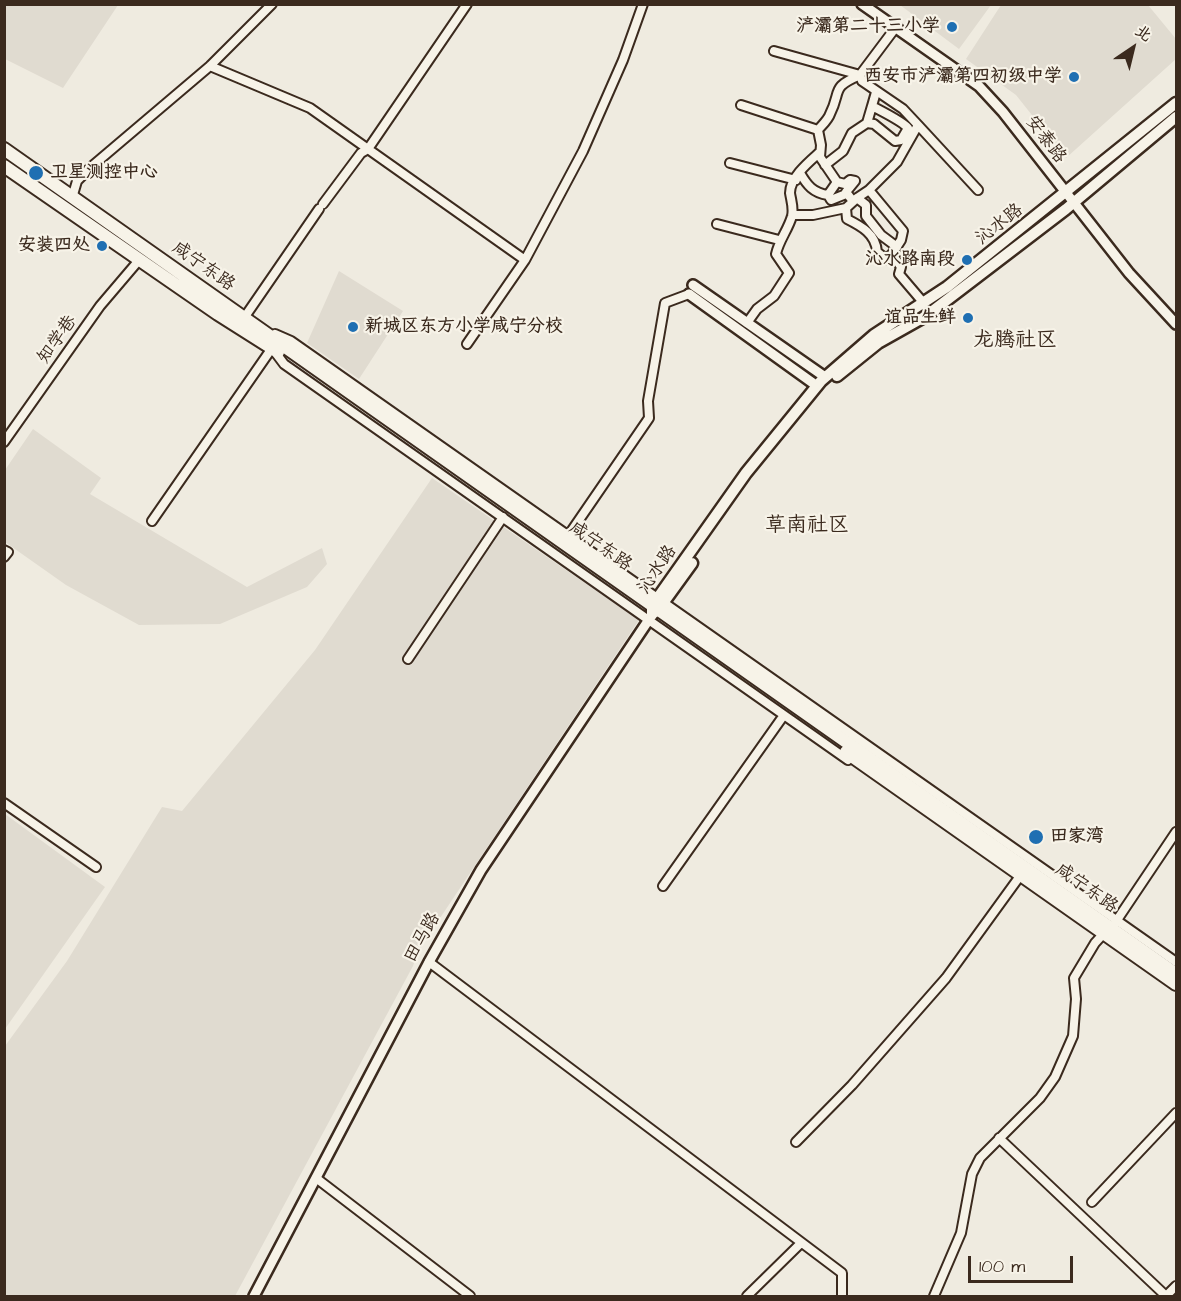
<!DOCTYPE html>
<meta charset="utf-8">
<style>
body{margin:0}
#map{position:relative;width:1181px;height:1301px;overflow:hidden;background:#efebe0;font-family:"Architects Daughter","LXGW WenKai TC",sans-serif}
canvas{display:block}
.frame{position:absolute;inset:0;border:6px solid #3b2a1e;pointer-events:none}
.north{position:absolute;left:1103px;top:18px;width:60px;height:60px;-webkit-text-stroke:4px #f7f3e8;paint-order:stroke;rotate:35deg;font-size:16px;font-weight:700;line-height:24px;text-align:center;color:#3b2a1e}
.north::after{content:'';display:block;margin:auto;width:21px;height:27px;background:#3b2a1e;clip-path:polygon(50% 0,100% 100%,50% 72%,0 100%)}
.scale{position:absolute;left:968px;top:1256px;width:105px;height:27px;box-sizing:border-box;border:3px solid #3b2a1e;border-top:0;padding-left:8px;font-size:18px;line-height:21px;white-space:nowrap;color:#3b2a1e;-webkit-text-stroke:4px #f7f3e8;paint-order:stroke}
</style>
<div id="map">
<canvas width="1181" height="1301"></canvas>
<div class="frame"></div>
<div class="north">北</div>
<div class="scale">100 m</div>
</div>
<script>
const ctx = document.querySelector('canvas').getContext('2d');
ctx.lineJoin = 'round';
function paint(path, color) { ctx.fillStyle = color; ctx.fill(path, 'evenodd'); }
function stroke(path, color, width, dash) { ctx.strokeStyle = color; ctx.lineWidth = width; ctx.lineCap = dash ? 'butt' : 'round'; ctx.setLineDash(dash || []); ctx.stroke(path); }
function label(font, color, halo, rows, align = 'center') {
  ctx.font = font + ' "Architects Daughter","LXGW WenKai TC",sans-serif'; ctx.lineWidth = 4.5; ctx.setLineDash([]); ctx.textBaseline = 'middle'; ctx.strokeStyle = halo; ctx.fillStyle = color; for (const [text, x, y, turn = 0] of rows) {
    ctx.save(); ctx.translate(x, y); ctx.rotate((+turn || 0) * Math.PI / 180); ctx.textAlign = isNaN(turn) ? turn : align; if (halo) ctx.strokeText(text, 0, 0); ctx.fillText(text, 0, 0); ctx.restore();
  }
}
const built = new Path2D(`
 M4 5 5 4 118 5 63 88 5 59Z
 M900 5H991L959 49Z
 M1001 5H1148L1176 39V59L1066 158 1016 95 966 59Z
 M339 271 403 311 359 379 307 343Z
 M33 429 101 478 90 494 247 587 322 548 327 564 307 587 220 624 139 625 66 585 5 542V470Z
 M432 478 639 620 418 951 413 966 235 1296H5V1046L67 961 162 807 182 811 315 650Z
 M5 814 105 887 5 1029Z`);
const minor = new Path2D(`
 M896 27 860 75 862 81 903 109 918 125 897 162 869 190 903 231 901 240 892 254 901 267 899 274 922 301
 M774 51 860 75C830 88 842 90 830 114 828 120 822 125 818 130L821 145 820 157 837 182 845 184 850 180 855 181 846 192 852 200
 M210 66 310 108 525 260
 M741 105 818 130
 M872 106 867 123 874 124 895 141 901 140 908 128C902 121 881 111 872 106L876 92
 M918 125 978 190
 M730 163 796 180
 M825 165 843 151 852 133 867 123
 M800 173C807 185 813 193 828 195
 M837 182 828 195 831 200 846 194
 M869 190 857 198 866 205V216L881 235 897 247
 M72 198 77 181 91 167 210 66 272 4
 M857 198 846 208 847 219C861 226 876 234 877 252L886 259 892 254
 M323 204 361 153 368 149 467 4
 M793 215H813L846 208
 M717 224 779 240
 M244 318 319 209
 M747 323 757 309 774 296 789 273 776 254C779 240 788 230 792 216 794 208 791 200 790 193 790 177 810 161 820 152
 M275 334 291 341 1176 962
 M467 344 525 260 583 151 623 60 643 4
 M4 442 100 306 140 259
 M152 521 272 348 284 364 848 760
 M568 536 649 418 648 401 665 303 689 294
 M4 550 8 552 4 557
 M408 659 503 517
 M4 803 96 867
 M663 886 784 715
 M1115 923 1176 832
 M429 962 842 1273V1296
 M999 1138 1166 1296
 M796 1142 852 1085 946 978 1020 876
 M316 1178 470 1296
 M1092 1202 1176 1113
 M747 1296 801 1243
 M934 1296 961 1233 972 1174 980 1158 1040 1098 1055 1077 1073 1036 1076 999 1074 978 1095 943 1106 931
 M1166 1296 1176 1286`);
const tertiary = new Path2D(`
 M862 4 979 86 1003 112 1129 273 1176 324
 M693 285 825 377
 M689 294 817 386
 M254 1296 429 962 481 870 652 615`);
const secondary = new Path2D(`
 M837 376 878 343 926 316 1066 209 1176 117
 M652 614 658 610 692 563
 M652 615V606L746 473 821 381 874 335 947 287 1176 103`);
const primary = new Path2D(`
 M4 149 1176 974
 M4 166 218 314 278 352
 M846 752 1176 984`);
const markers = [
 [952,27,6,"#1f6fb2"],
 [1074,77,6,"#1f6fb2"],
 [36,173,8,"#1f6fb2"],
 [102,246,6,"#1f6fb2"],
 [967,260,6,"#1f6fb2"],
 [968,318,6,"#1f6fb2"],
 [353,327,6,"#1f6fb2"],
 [1036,837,8,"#1f6fb2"]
];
const poiNames = [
 ["浐灞第二十三小学",940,27],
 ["西安市浐灞第四初级中学",1062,77],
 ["卫星测控中心",50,173,"left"],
 ["安装四处",90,246],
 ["沁水路南段",955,260],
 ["谊品生鲜",956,318],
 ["新城区东方小学咸宁分校",365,327,"left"],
 ["田家湾",1050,837,"left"]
];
const streetNames = [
 ["安泰路",1045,140,53],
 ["沁水路",1000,225,-38],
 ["咸宁东路",203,267,35],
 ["知学巷",58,340,-55],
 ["咸宁东路",600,547,35],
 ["沁水路",658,570,-56],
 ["咸宁东路",1086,889,35],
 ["田马路",423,938,-61]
];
const quarterNames = [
 ["龙腾社区",1015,342],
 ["草南社区",807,527]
];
paint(built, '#e0dbd0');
stroke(minor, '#3b2a1e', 12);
stroke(tertiary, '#3b2a1e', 14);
stroke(secondary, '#3b2a1e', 15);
stroke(primary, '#3b2a1e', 16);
stroke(minor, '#f7f3e8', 8);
stroke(tertiary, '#f7f3e8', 9);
stroke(secondary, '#f7f3e8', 10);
stroke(primary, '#f7f3e8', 12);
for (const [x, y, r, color] of markers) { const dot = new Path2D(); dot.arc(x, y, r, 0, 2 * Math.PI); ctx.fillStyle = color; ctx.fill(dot); stroke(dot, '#f7f3e8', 2); }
label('bold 18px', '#3b2a1e', '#f7f3e8', poiNames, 'right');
label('18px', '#3b2a1e', '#f7f3e8', streetNames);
label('21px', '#3b2a1e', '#f7f3e8', quarterNames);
</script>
